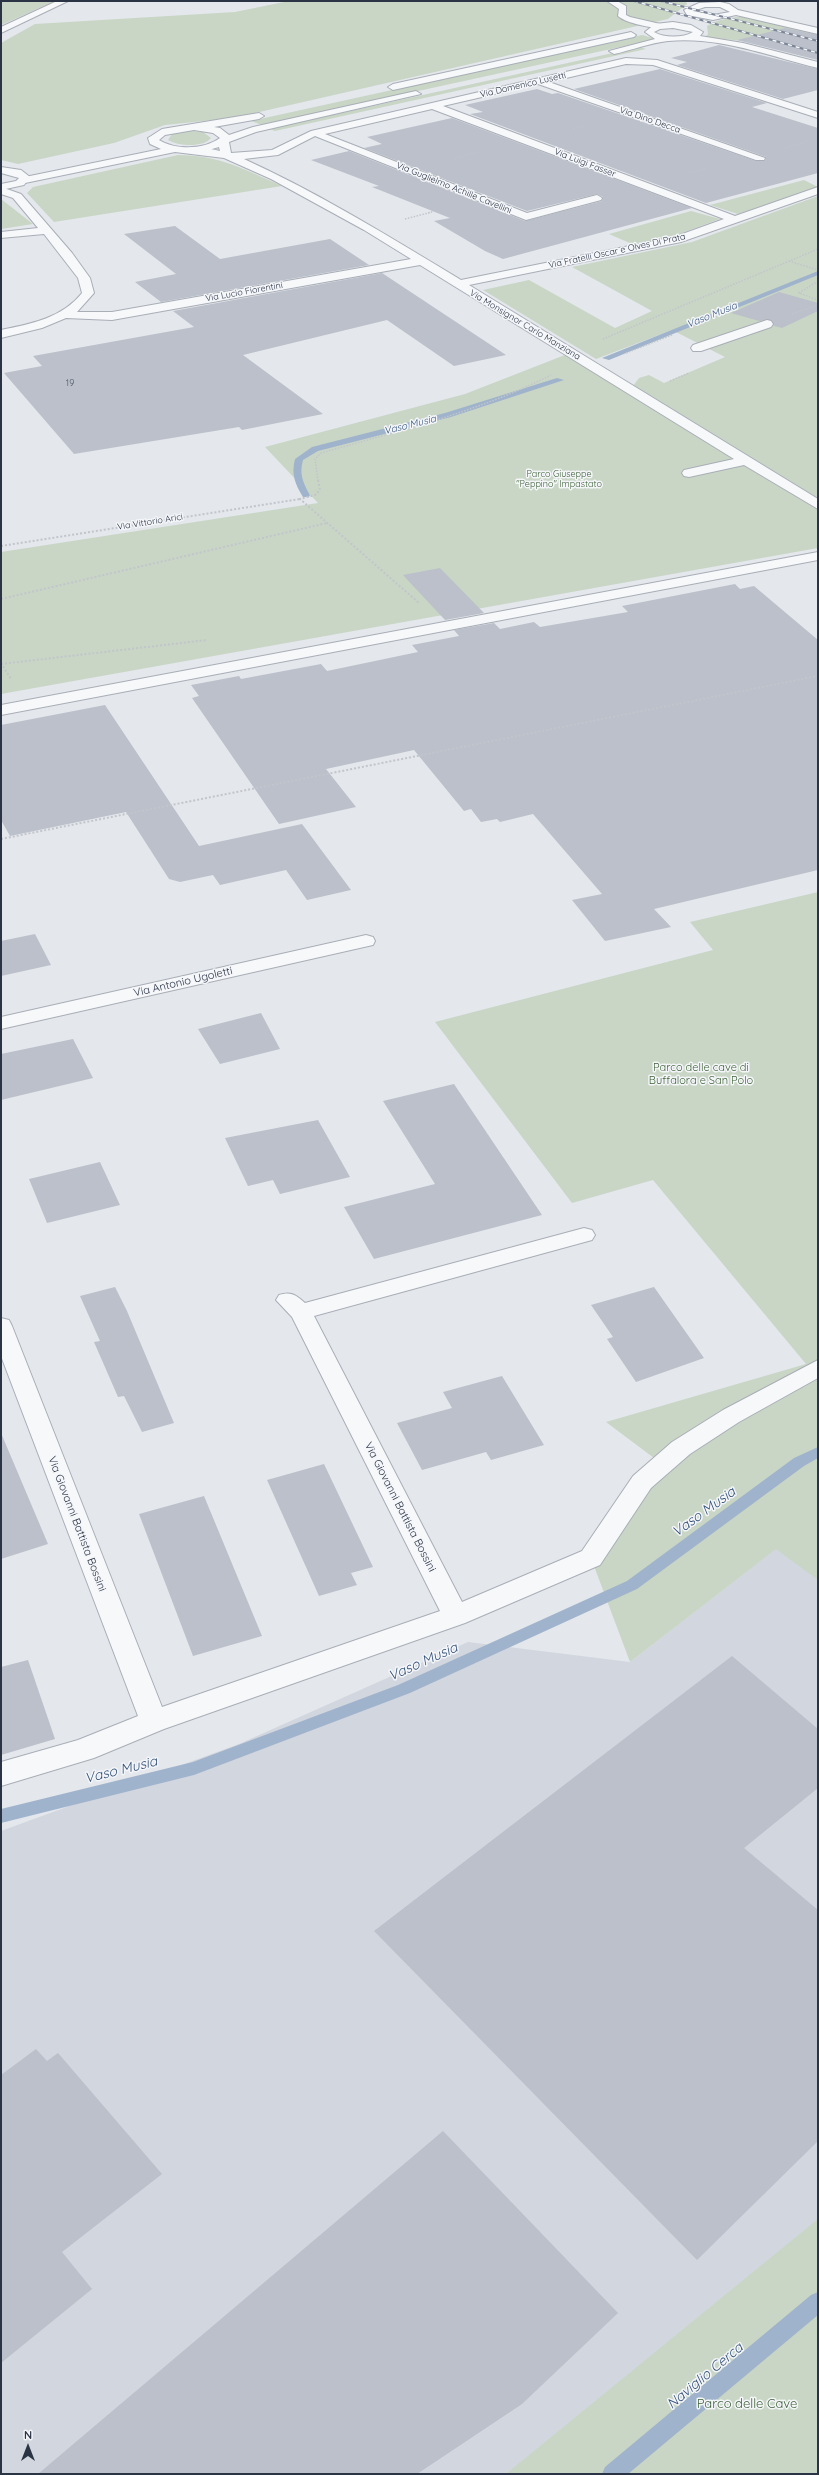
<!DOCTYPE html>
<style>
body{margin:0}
#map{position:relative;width:819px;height:2475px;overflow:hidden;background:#e4e7ec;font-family:Quicksand,sans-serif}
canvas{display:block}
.frame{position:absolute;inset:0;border:2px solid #2b3445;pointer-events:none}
.north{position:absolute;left:8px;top:2427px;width:40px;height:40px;-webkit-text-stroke:3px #f4f6f9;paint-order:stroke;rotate:0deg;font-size:11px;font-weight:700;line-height:16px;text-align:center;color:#2b3445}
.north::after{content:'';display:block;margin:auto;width:14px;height:18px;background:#2b3445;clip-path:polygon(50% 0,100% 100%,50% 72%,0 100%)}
</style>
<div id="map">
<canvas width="819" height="2475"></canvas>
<div class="frame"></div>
<div class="north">N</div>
</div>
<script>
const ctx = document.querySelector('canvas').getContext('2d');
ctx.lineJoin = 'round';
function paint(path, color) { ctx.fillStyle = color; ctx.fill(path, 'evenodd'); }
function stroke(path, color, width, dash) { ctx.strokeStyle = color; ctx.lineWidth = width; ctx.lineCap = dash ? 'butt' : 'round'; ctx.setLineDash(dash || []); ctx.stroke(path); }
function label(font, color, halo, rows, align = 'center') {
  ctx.font = font + ' Quicksand,sans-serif'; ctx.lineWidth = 3; ctx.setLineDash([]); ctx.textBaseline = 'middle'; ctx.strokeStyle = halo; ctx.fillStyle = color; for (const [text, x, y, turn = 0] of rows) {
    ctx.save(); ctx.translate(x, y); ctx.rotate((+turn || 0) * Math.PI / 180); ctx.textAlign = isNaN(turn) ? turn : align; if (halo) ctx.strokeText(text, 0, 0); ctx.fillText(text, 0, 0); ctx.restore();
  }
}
const built = new Path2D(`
 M818 1516V2229L518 2474H1V1831L239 1744 468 1642 630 1662Z`);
const green = new Path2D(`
 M1 1H55L1 25Z
 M282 1H686L687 4 668 19 233 118 165 125 114 143 18 164 1 160V43L35 24 235 12 284 2Z
 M743 16 818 33V38L752 42 705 37 708 34 707 26C717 19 731 18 743 16Z
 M642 35 657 39 262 125 251 121Z
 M640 47 646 49 275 131 269 129Z
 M190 131 203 132 211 138C203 148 178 146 168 140L172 134Z
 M178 155C219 155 246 170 282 186L54 222 27 193 33 187Z
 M804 180 818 187 738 214 710 205Z
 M818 196V499L633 386 639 378 649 375 664 383 725 357 672 330 596 359 483 290 529 280 615 328 652 311 572 267 692 242Z
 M1 199 33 224 1 229Z
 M691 211 720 219 671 237 632 244 609 234Z
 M570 353 818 505V548L1 694V552L318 503 265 447 465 394Z
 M818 892V1580L776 1549 630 1662 591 1558 662 1464 606 1422 806 1364 653 1180 572 1203 435 1022 713 950 690 922Z
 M818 2219V2474H506Z`);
const stream = new Path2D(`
 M818 271V275L609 360 602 358Z
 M557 378 564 380 451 417 318 451 303 460C299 474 303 483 310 495L309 497H303C295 484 291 474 295 459L312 447 445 413Z
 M818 1447V1458L804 1466 637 1589 410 1693 194 1775 1 1823V1809L193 1762 398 1685 627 1581 794 1458Z
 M818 2292V2315L628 2474H602L605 2467 811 2295Z`);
const building = new Path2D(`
 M785 28 818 35V60L737 40Z
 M719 45 818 69V90L783 99 677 65 687 62 671 58Z
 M660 69 767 103 752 107 818 128V173L706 203 470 114 483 112 465 105 537 89 552 94 558 93 756 161H765L766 157 574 89Z
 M452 118 692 208 503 259 485 251 434 221 450 218 372 187 379 186 311 160 349 151 525 221 602 201 603 197 597 194 527 211 364 148 382 144 367 137Z
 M175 226 220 259 330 239 369 265 161 302 135 282 176 274 124 234Z
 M382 273 506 355 454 366 387 320 243 355 323 414 242 430 239 427 74 454 4 373 42 366 33 356 194 327 173 311Z
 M779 292 818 303V311L782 328 774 326 771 320 759 321 731 313Z
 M440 568 484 613 445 620 403 575Z
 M735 584 740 589 754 586 818 640V870L654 909 671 927 605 941 572 900 602 894 533 814 500 822 497 819 481 822 471 809 464 811 414 750 326 769 356 807 279 824 192 698 199 696 191 685 239 676 241 679 321 664 327 671 418 652 412 645 459 636 454 630 494 623 500 629 534 622 540 627 628 612 622 606Z
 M105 705 199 846 302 824 351 890 307 900 286 870 220 885 213 875 180 882 169 879 126 812 10 836 1 820V725Z
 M35 934 51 965 1 976V941Z
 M261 1013 280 1049 220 1064 198 1029Z
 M73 1039 93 1078 1 1100V1054Z
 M454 1084 542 1215 374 1259 344 1207 435 1184 383 1101Z
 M318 1120 350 1177 280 1194 273 1180 248 1186 225 1138Z
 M100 1162 120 1205 47 1223 29 1179Z
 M115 1287 127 1311 174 1423 142 1432 124 1396 118 1397 94 1342 100 1341 80 1296Z
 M654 1287 704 1358 636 1382 607 1339 613 1337 591 1305Z
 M502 1376 544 1445 491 1460 486 1452 422 1470 397 1423 452 1408 443 1392Z
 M1 1433 48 1544 1 1559Z
 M324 1464 373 1567 351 1573 357 1585 319 1596 267 1480Z
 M204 1496 262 1636 193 1656 139 1514Z
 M732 1656 818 1729V1788L744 1848 818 1910V2141L697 2260 374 1931Z
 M28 1660 55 1739 1 1755V1667Z
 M36 2049 47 2061 58 2053 162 2174 62 2252 92 2289 1 2363V2075Z
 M443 2131 618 2313 522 2404 417 2474H38Z`);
const pathFar2 = new Path2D(`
 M573 129 584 126
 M785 148 809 141
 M455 158 477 152
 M690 173 706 169
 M428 213 437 210`);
const pathFar1 = new Path2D(`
 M405 219 432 212
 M789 261 818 270
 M818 281 799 293 818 300
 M792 314 818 305
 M603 339 818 249
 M626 353 672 335
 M670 381 689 373
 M318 481 315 459 321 453C399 431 478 412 551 375`);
const path = new Path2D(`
 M318 480 320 490 315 495 300 499 419 603
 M1 546 300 499
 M1 599 327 523
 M1 663 11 679
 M1 664 207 640
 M1 839 818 676`);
const service = new Path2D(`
 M607 1H617L626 6V15L630 17 669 26C662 32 625 23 618 16L619 9Z`);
const minor = new Path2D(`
 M720 2 729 4 738 10 818 28V34L736 15 713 20 687 15 684 10 699 3ZM720 7 730 12 713 15 693 11 705 7Z
 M673 22 691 25 703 32 700 36 743 43 818 62V68C769 56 719 36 668 41 650 43 632 50 614 54L609 51 655 39 645 32 655 24ZM673 28 693 32C683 38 664 38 654 32L660 29Z
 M631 32 636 35 634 37 393 90 388 87 393 84Z
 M626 58 657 60 818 112V118L653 65 626 64 549 82 765 158 764 160H756L538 84 443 106 735 216 818 187V194L681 242 469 285 818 499V509L744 465 689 477 684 476 682 473 684 470 734 459 420 265 112 320 66 318 42 328 1 338V330C31 324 62 318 82 293L78 278 44 234 1 238V232L38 228 13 198 1 194V187L21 194 72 253 90 278 94 293 77 312H112L411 259 364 230 271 179 224 158 175 152 25 183 20 180 25 177 161 149 150 144 148 138 162 129 259 113 264 116 259 119 214 127 220 128 229 135 253 127 416 91 421 94 256 132 229 142 231 153 272 150 311 131ZM432 109 724 219 674 237 461 280C390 237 319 193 244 159L278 155 315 136 526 220 601 200 602 198 597 195 527 213 325 134ZM194 130 213 133 220 138C203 150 176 150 159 140L165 135ZM219 147 220 151 211 149H212Z
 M767 320 771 321 773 324 771 327 701 351H693L691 348 693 345Z
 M818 552V560L1 715V705Z
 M366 935 373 937 375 941 373 945 1 1029V1017Z
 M584 1228 592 1230 595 1235 592 1240 314 1316 462 1602 582 1551 633 1476 672 1442 723 1410 818 1360V1378L739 1422 690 1454 651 1488 600 1565 465 1623 164 1729 94 1758 1 1786V1762L78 1740 138 1716 1 1356V1318L9 1320 12 1326 162 1707 440 1611 292 1317 276 1300 279 1295C291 1291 296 1295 305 1303Z`);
const tertiary = new Path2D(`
 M57 1H68L1 33V27Z
 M1 167 21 170 30 177 24 185 1 190V184L16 181 19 178 1 173Z`);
const rail = new Path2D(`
 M634 1 818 53
 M661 1 818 41`);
const farStreetnames = [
 ["Via Domenico Lusetti",523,85,-13],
 ["Via Dino Decca",650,120,19],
 ["Via Luigi Fasser",585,163,21],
 ["Via Guglielmo Achille Cavellini",454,188,22],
 ["Via Fratelli Oscar e Olves Di Prata",617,251,-12],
 ["Via Lucio Fiorentini",244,292,-10],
 ["Via Monsignor Carlo Manziana",525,325,31],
 ["Via Vittorio Arici",150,522,-9]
];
const numberNames = [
 ["19",70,383]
];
const farParknames = [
 ["Parco Giuseppe",559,474],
 ["\"Peppino\" Impastato",559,484]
];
const farWaternames = [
 ["Vaso Musia",712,315,-22],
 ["Vaso Musia",410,425,-14]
];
const streetNames = [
 ["Via Antonio Ugoletti",183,982,-13],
 ["Via Giovanni Battista Bossini",400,1507,63],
 ["Via Giovanni Battista Bossini",77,1524,69]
];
const parkNames = [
 ["Parco delle cave di",701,1068],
 ["Buffalora e San Polo",701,1081]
];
const nearParknames = [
 ["Parco delle Cave",747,2404]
];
const nearWaternames = [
 ["Vaso Musia",704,1512,-36],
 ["Vaso Musia",423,1662,-24],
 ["Vaso Musia",121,1770,-14],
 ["Naviglio Cerca",705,2376,-40]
];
paint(built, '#d2d6de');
paint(green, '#c9d6c5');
paint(stream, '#9fb4cc');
paint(building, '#bbc0ca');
stroke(service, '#a9aeb7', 2);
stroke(minor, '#a9aeb7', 2);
stroke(tertiary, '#a9aeb7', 2);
stroke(pathFar2, '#c2c5cb', 1, [1.5, 1.5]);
stroke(pathFar1, '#c2c5cb', 1.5, [1.5, 1.5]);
stroke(path, '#c2c5cb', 2, [2, 2]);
paint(service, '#f7f8fa');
paint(minor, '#f7f8fa');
paint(tertiary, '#f7f8fa');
stroke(rail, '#7d8696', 2);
stroke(rail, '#f4f6f9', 1.5, [4]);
label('9px', '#2b3445', '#f4f6f9', farStreetnames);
label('9px', '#4f5766', null, numberNames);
label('9px', '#3f6138', '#f4f6f9', farParknames);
label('italic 10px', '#34527a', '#f4f6f9', farWaternames);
label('11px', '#2b3445', '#f4f6f9', streetNames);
label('11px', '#3f6138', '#f4f6f9', parkNames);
label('13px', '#3f6138', '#f4f6f9', nearParknames);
label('italic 14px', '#34527a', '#f4f6f9', nearWaternames);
</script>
